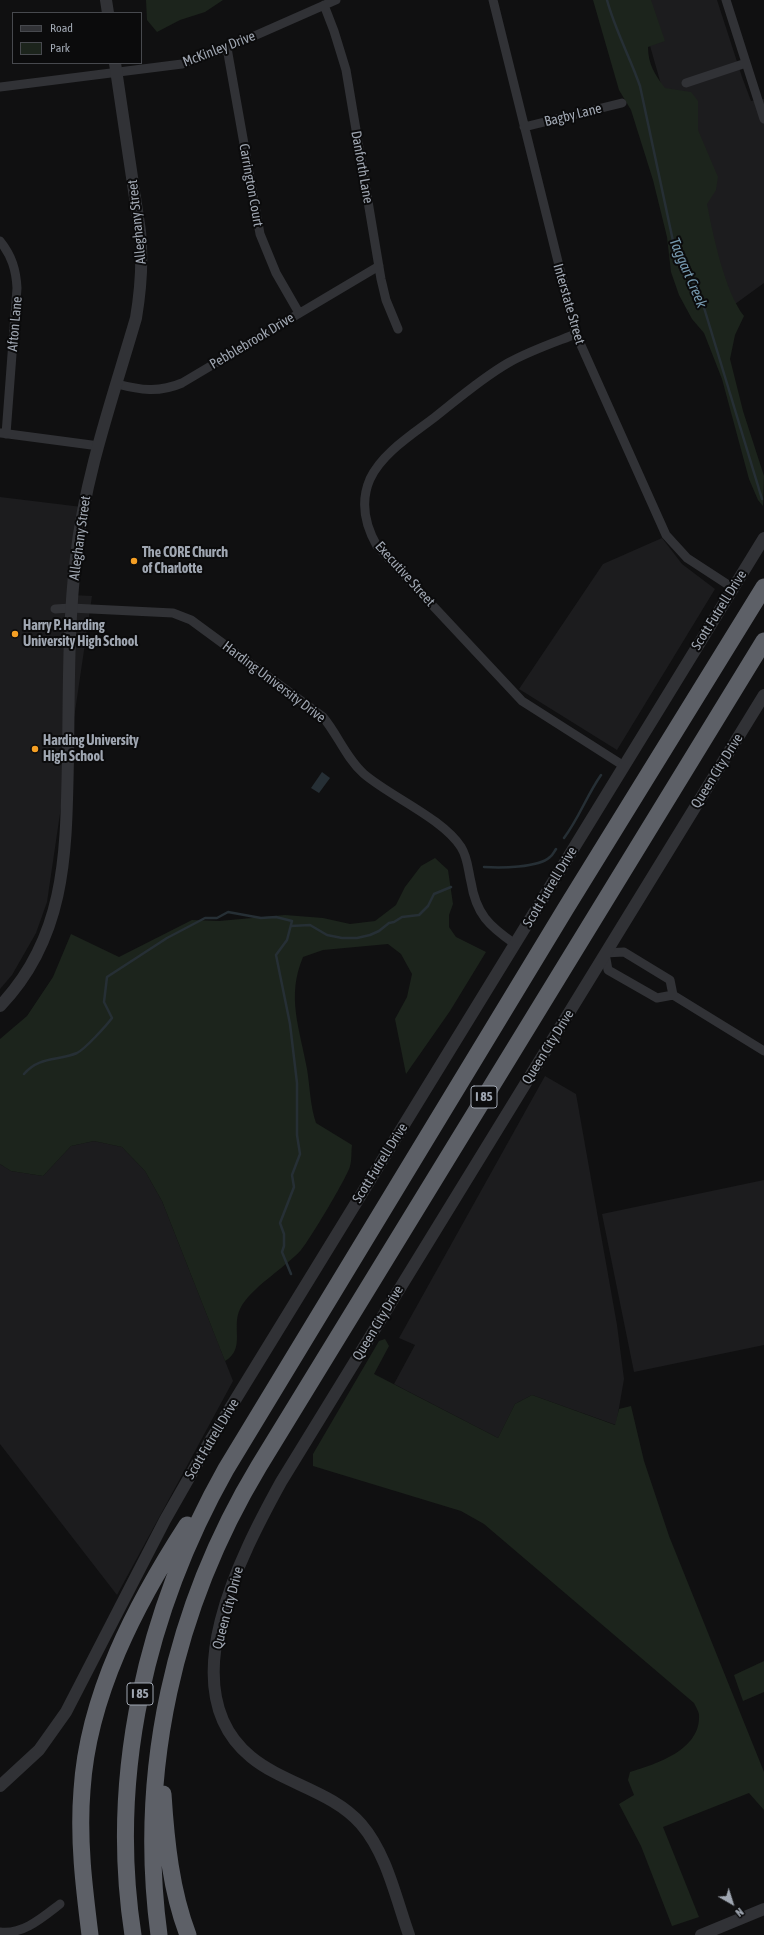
<!DOCTYPE html>
<style>
body{margin:0}
#map{position:relative;width:764px;height:1935px;overflow:hidden;background:#101011;font-family:"Asap Condensed",sans-serif}
canvas{display:block}
.legend{position:absolute;left:12px;top:12px;width:130px;height:52px;box-sizing:border-box;background:#0b0b0c;border:1px solid #47494e;margin:0;padding:5px 7px;list-style:none;font-size:12px;color:#a0a7b2}
.legend li{display:flex;align-items:center;gap:8px;height:20px}
.legend b{width:20px;border:1px solid #47494e}
.north{position:absolute;left:712px;top:1883px;width:40px;height:40px;-webkit-text-stroke:3px #0b0b0c;paint-order:stroke;rotate:141deg;font-size:11px;font-weight:700;line-height:16px;text-align:center;color:#a0a7b2}
.north::after{content:'';display:block;margin:auto;width:14px;height:18px;background:#a0a7b2;clip-path:polygon(50% 0,100% 100%,50% 72%,0 100%)}
</style>
<div id="map">
<canvas width="764" height="1935"></canvas>
<ul class="legend">
<li><b style="height:5px;background:#313236"></b>Road</li>
<li><b style="height:11px;background:#1c241c"></b>Park</li>
</ul>
<div class="north">N</div>
</div>
<script>
const ctx = document.querySelector('canvas').getContext('2d');
ctx.lineJoin = 'round';
function paint(path, color) { ctx.fillStyle = color; ctx.fill(path, 'evenodd'); }
function stroke(path, color, width, dash) { ctx.strokeStyle = color; ctx.lineWidth = width; ctx.lineCap = dash ? 'butt' : 'round'; ctx.setLineDash(dash || []); ctx.stroke(path); }
function label(font, color, halo, rows, align = 'center') {
  ctx.font = font + ' "Asap Condensed",sans-serif'; ctx.lineWidth = 4; ctx.setLineDash([]); ctx.textBaseline = 'middle'; ctx.strokeStyle = halo; ctx.fillStyle = color; for (const [text, x, y, turn = 0] of rows) {
    ctx.save(); ctx.translate(x, y); ctx.rotate((+turn || 0) * Math.PI / 180); ctx.textAlign = isNaN(turn) ? turn : align; if (halo) ctx.strokeText(text, 0, 0); ctx.fillText(text, 0, 0); ctx.restore();
  }
}
const built = new Path2D(`
 M637 0H717L742 77 751 101 764 99V283L731 307 666 102Z
 M0 497 82 507 71 595 92 596 47 902 36 933 12 975 0 989Z
 M662 538 682 564 715 589 617 750 519 689 603 564Z
 M545 1076 576 1094 617 1325 624 1379 616 1425 532 1395 515 1404 498 1438 394 1384 415 1345 399 1338Z
 M94 1141 122 1147 145 1171 162 1201 233 1381 117 1595 0 1444V1164L11 1171 43 1176 71 1146Z
 M764 1180V1345L634 1372 602 1214Z`);
const green = new Path2D(`
 M146 0H223L205 12 180 20 157 32 147 20Z
 M593 0H651L665 41 648 47C648 64 655 75 665 88L691 92 698 101V130L718 177 716 190 707 204C713 235 725 292 744 316L735 335 730 359 743 411 764 476 763 506 758 500 749 479 722 379 704 333 692 319 679 295 671 272 667 237 653 180 631 110 619 90Z
 M435 858 448 870 453 904 449 915V927L456 937 486 952 450 1011 406 1074 395 1019 407 997 412 974 401 954 388 944 323 950 303 957C286 997 300 1029 307 1069 310 1087 310 1105 316 1123L352 1145C351 1152 352 1160 350 1166 349 1174 308 1243 301 1250 285 1268 250 1288 240 1309 231 1327 246 1349 225 1361L162 1201 145 1171 122 1147 94 1141 71 1146 43 1176 11 1171 0 1164V1039L27 1016 53 977 71 934 119 957 192 920 219 921 285 915 323 918 350 924 375 921 396 905 405 887 421 866Z
 M385 1339 389 1346 374 1374 498 1438 515 1404 532 1395 615 1425 619 1409 631 1406 644 1461 669 1536 764 1772V1810L749 1793 663 1827 699 1917 672 1926 641 1846 619 1804 634 1795 628 1780 630 1772C656 1764 701 1750 699 1715 699 1712 696 1707 694 1703L484 1524 461 1511 313 1466V1454L379 1341Z
 M764 1661V1692L743 1701 734 1675Z`);
const water = new Path2D(`
 M322 772 330 778 319 793 311 788Z`);
const stream = new Path2D(`
 M607 0C615 30 630 57 640 86L673 241 702 301 762 499
 M564 838C579 818 587 795 601 775
 M484 867C500 868 538 868 550 857 553 855 554 852 556 849
 M291 926 310 925 327 935 342 938H357L370 935 379 931 389 923 394 922 402 917 419 915 428 906 434 894 451 887
 M24 1074C39 1056 58 1061 77 1053 85 1049 106 1026 112 1018L104 1002 107 977 167 938 205 918H217L228 912 261 918 276 917 292 921 287 940 276 955 290 1024 297 1083V1135L300 1154 292 1175 294 1187 280 1223 284 1234V1246L282 1252 291 1274`);
const minor = new Path2D(`
 M493 0 576 334 666 535 687 558 733 588
 M726 0 764 119
 M324 5 334 31 346 70 381 279 386 300 398 329
 M227 48 260 234 276 273 299 313
 M686 83 746 63
 M0 87 182 64 227 48 336 0
 M524 127 622 103
 M0 241C12 256 16 270 17 288L6 434
 M576 334C553 343 529 351 508 363 482 378 459 398 435 417 413 434 382 453 370 479 360 502 365 525 377 546L522 701 624 766
 M117 384C140 390 159 393 182 383L379 266
 M1 433 99 446
 M55 609 71 608 173 613 191 620 323 717C338 735 346 758 364 774 391 797 442 818 461 847 468 858 468 870 471 882 476 914 489 926 515 944
 M673 995 670 980 624 952 605 953 608 970 657 998 673 995 764 1051
 M0 1932C23 1935 43 1917 60 1904`);
const tertiary = new Path2D(`
 M106 0 108 13
 M0 1006C68 935 66 848 68 757 69 691 68 623 76 557 85 475 113 397 136 318 141 288 143 261 140 231L115 63
 M0 1786 39 1750 66 1712 165 1520 210 1441 764 538
 M409 1935C396 1899 387 1854 361 1824 332 1791 284 1784 251 1757 169 1690 242 1553 281 1482L764 695
 M701 1935 764 1909`);
const motorway = new Path2D(`
 M163 1794C166 1841 171 1891 188 1935
 M90 1935C84 1887 78 1839 82 1790 88 1695 136 1604 187 1525
 M133 1935C108 1774 147 1609 226 1469L566 908 764 587
 M159 1935C137 1771 174 1607 259 1466L764 641`);
const markers = [
 [134,561,4,"#f59f24"],
 [15,634,4,"#f59f24"],
 [35,749,4,"#f59f24"]
];
const shields = [
 [484,1097,26],
 [140,1694,26]
];
const shieldNames = [
 ["I 85",484,1097],
 ["I 85",140,1694]
];
const streetNames = [
 ["McKinley Drive",219,49,-21],
 ["Bagby Lane",573,115,-14],
 ["Danforth Lane",362,167,80],
 ["Carrington Court",251,185,80],
 ["Alleghany Street",137,222,-96],
 ["Interstate Street",569,304,74],
 ["Afton Lane",15,324,-85],
 ["Pebblebrook Drive",252,341,-31],
 ["Alleghany Street",80,538,-82],
 ["Executive Street",405,574,48],
 ["Scott Futrell Drive",719,610,-58],
 ["Harding University Drive",274,682,37],
 ["Queen City Drive",717,771,-58],
 ["Scott Futrell Drive",550,887,-59],
 ["Queen City Drive",548,1047,-58],
 ["Scott Futrell Drive",380,1163,-58],
 ["Queen City Drive",378,1323,-59],
 ["Scott Futrell Drive",212,1439,-59],
 ["Queen City Drive",228,1608,-75]
];
const poiNames = [
 ["The CORE Church",142,553],
 ["of Charlotte",142,569],
 ["Harry P. Harding",23,626],
 ["University High School",23,642],
 ["Harding University",43,741],
 ["High School",43,757]
];
const waterNames = [
 ["Taggart Creek",688,273,67]
];
paint(built, '#1c1c1e');
paint(green, '#1c241c');
paint(water, '#262f35');
stroke(stream, '#262f35', 2.5);
stroke(minor, '#313236', 9);
stroke(tertiary, '#313236', 12);
stroke(motorway, '#5d6067', 17);
for (const [x, y, r, color] of markers) { const dot = new Path2D(); dot.arc(x, y, r, 0, 2 * Math.PI); ctx.fillStyle = color; ctx.fill(dot); stroke(dot, '#0b0b0c', 1.5); }
for (const [x, y, w] of shields) { const box = new Path2D(); box.roundRect(x - w / 2, y - 11, w, 22, 3); ctx.fillStyle = '#0b0b0c'; ctx.fill(box); stroke(box, '#a0a7b2', 1); }
label('bold 13px', '#a0a7b2', null, shieldNames);
label('14px', '#a0a7b2', '#0b0b0c', streetNames);
label('bold 14px', '#a0a7b2', '#0b0b0c', poiNames, 'left');
label('italic 15px', '#7699af', '#0b0b0c', waterNames);
</script>
